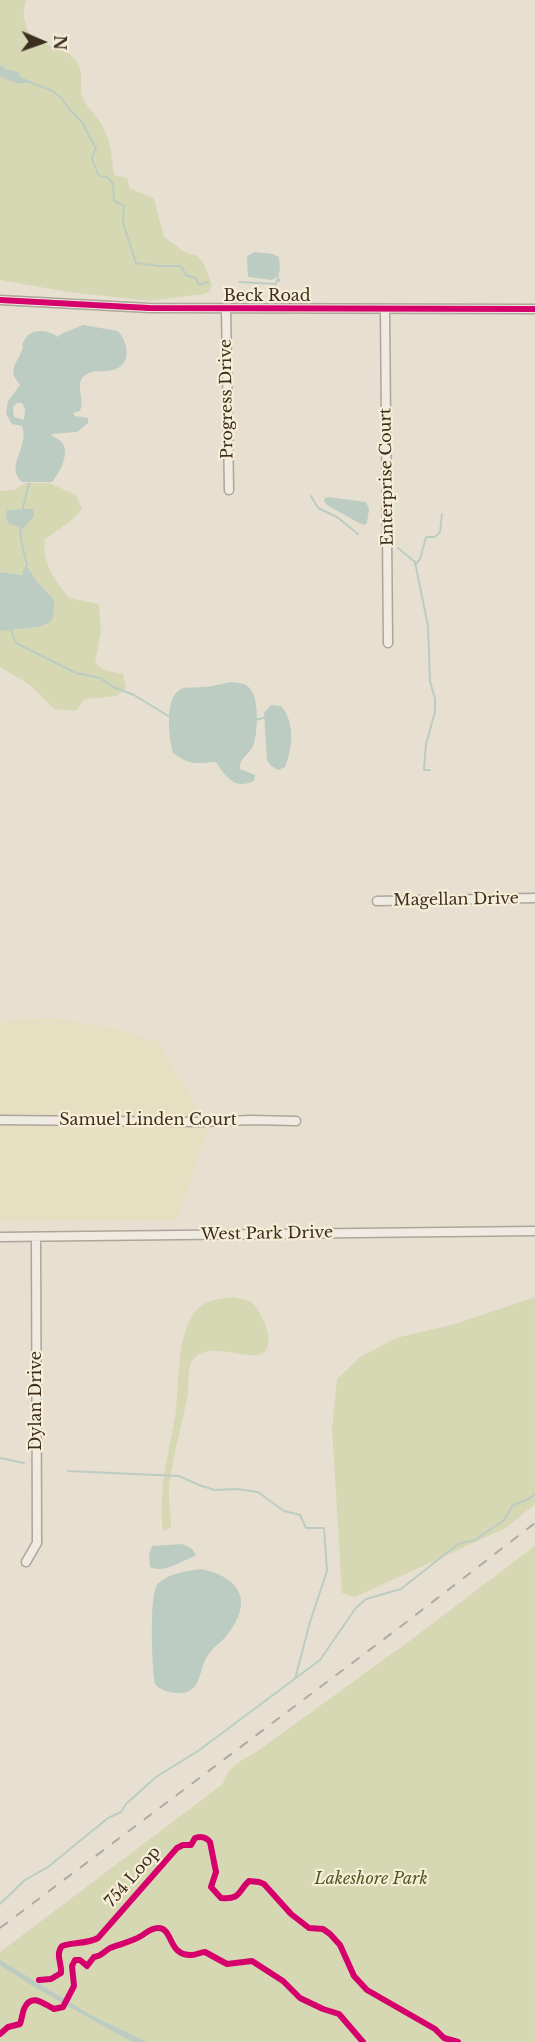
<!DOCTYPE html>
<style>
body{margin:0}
#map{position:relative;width:535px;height:2042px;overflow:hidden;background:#e7e0d1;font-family:"Libre Baskerville",serif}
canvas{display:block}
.north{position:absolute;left:12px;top:12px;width:60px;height:60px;-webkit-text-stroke:4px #f7eed8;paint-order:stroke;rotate:92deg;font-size:16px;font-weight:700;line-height:24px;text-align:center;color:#3d2e20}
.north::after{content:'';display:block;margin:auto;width:21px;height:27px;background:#3d2e20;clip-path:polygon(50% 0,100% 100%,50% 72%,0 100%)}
</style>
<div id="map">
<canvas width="535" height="2042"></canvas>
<div class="north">N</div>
</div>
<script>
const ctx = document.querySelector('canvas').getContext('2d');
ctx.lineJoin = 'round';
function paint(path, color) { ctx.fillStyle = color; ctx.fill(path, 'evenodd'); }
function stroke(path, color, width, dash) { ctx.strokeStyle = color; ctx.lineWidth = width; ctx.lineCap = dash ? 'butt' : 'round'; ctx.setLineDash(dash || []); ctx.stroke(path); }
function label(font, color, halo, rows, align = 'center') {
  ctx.font = font + ' "Libre Baskerville",serif'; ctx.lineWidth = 4.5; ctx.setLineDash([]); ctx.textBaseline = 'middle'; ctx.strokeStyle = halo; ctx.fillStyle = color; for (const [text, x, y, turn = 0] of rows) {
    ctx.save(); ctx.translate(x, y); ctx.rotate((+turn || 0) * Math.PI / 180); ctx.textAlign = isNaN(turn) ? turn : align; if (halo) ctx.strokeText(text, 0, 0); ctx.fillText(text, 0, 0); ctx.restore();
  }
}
const farmland = new Path2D(`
 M55 1018 107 1027 157 1041 209 1126 177 1220 0 1221V1023L19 1019Z`);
const green = new Path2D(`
 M0 0H27C23 7 23 15 25 22 32 52 64 41 78 63 84 73 78 89 83 99 87 107 95 114 100 122 112 140 111 155 114 175L127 178 130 188 154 199 164 237 186 253 198 256 204 264 212 285 209 292 204 294 150 301 68 292 0 280Z
 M25 483H49L76 495 82 509 71 521 45 539C42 562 54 580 69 598L99 604 101 631 95 663 104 670 123 674 126 688 117 696 85 699 75 711 54 709 30 685 0 667V631L46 626 54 613V600L33 577 29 566 26 565 22 575 0 572V491L14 490ZM26 509 23 528 8 523 7 510Z
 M234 1297C239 1299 247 1299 251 1302 261 1310 273 1336 267 1348 257 1369 209 1335 192 1361 187 1368 189 1383 188 1392 184 1418 176 1443 172 1468 170 1478 168 1490 169 1500 169 1510 172 1518 171 1527L163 1531C158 1492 168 1455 175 1417 180 1386 175 1336 196 1311 206 1299 220 1299 234 1297Z
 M535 1297V1504L506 1528 355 1597 342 1593 332 1429 337 1379 360 1357 396 1338 455 1324Z
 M535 1546V2042H0V1952L223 1784C226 1768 242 1760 256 1752L404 1645Z`);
const water = new Path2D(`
 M3 65 4 69 18 72 21 78 29 82C20 86 9 81 0 76V66Z
 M255 252 273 254 279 257C280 266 282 276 272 280L248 277 247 256Z
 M83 325 118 331C128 342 133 365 113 370 101 373 92 368 82 378 76 389 85 400 80 411L73 413 75 416 88 418V423L77 432 51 434 53 437C75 443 62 470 52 482H22C4 467 30 446 22 426L12 424 6 414 8 401 20 385C7 369 16 366 22 350 25 342 20 349 24 341 30 327 49 330 58 337L61 334ZM17 403H22L25 409 24 420 14 417 13 407Z
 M328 497 366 502 369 509 367 523 364 525 359 523 327 505 324 501 325 498Z
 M26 509H33L34 516 23 529 8 523 6 516 7 510Z
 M27 565 35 579 54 600C55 621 52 626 30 628 20 629 10 630 0 631V572L22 575 24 568Z
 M230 682C238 683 246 682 251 690 259 700 258 734 253 746 249 755 239 758 240 769L255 775 254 781C234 790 226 777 216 762 194 763 191 766 173 753 169 737 163 695 183 688 189 687 196 688 202 687 211 687 221 684 230 682Z
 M271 705 281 706C295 721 293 749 285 767L278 770 271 766 267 760 264 713Z
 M182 1544 191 1548 196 1554 195 1556C181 1561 164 1574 150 1567L149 1555 152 1546Z
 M201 1569C241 1577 254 1602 227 1635 222 1642 213 1647 208 1655 200 1665 202 1685 189 1691 180 1696 161 1692 155 1684 152 1668 149 1596 157 1585 167 1573 187 1571 201 1569Z
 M0 1960 91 2015 147 2042H132L34 1987 0 1965Z`);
const stream = new Path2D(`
 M22 79 53 91 61 98 71 111 82 122 96 149C90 158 92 159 96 168 98 176 98 177 107 177 116 184 113 190 114 201L124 206 123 223 136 263 159 266H181L186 275 196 278 199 285 209 282
 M239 282 276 284 277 280 279 281 277 273
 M311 496 318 508 337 517 358 534
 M22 512 29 483
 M20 527 21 540 27 565
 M398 548 415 562 428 626 430 681 435 699V712L426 744 424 768V770H430
 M415 565 420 559 426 537H435L440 532 442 514
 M11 630 16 643 76 673 100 678 113 687 134 695 170 717
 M255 720 267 717
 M0 1458 24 1463
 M68 1471 179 1476 199 1485 215 1490 236 1489 258 1492 284 1511 300 1515 306 1528H324L327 1571 310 1622 295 1679
 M0 1904 25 1880 48 1867 108 1818 121 1812 126 1804 156 1777 198 1751 320 1660 355 1609 366 1599 401 1589 458 1544 475 1540 504 1520 513 1505 527 1500 535 1494`);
const minor = new Path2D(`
 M0 300 149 308 535 309
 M226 309 229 490
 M385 310 388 643
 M377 901 535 898
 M0 1120 200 1122 251 1120 296 1121
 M0 1237 535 1231
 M26 1562 37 1543 36 1237`);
const rail = new Path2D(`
 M0 1928 400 1627 535 1523`);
const cycleway = new Path2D(`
 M0 300 149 308 535 309
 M39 1980 51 1979 61 1973C62 1963 55 1955 62 1946 74 1942 87 1944 98 1938L177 1848 183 1845H191L195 1838C201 1836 206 1837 210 1842L216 1872 211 1887 221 1898C241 1900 238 1891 249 1881L259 1882 264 1884 291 1914 309 1928 323 1929 330 1934 340 1945 354 1976 367 1990 435 2029 444 2038 458 2042
 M0 2034 8 2027 20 2024C22 2019 22 2014 24 2009 31 1992 44 2004 54 2009L63 2007 74 1986 72 1966 75 1960H80L87 1966 94 1957C102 1956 103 1952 110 1948 120 1944 131 1942 141 1936 146 1933 151 1928 158 1928 174 1928 167 1956 192 1955 196 1955 201 1952 205 1952L227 1964 252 1961 283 1981 300 1998 323 2009 339 2014 363 2042`);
const streetNames = [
 ["Beck Road",267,296],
 ["Progress Drive",227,399,-91],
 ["Enterprise Court",387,477,-91],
 ["Magellan Drive",456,900,-1],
 ["Samuel Linden Court",148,1120],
 ["West Park Drive",267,1234,-1],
 ["Dylan Drive",36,1401,-90],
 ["754 Loop",133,1877,-49]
];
const parkNames = [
 ["Lakeshore Park",371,1879]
];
paint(farmland, '#e6dfc2');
paint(green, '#d6d7b3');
paint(water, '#bcccc2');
stroke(stream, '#bcccc2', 2);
stroke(minor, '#ada599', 11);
stroke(minor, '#efebe3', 8);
stroke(rail, '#afaaa2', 2, [10, 10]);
stroke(cycleway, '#d6006c', 6);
label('16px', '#3d2e20', '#f7eed8', streetNames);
label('italic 16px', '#4d5a26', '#f7eed8', parkNames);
</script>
